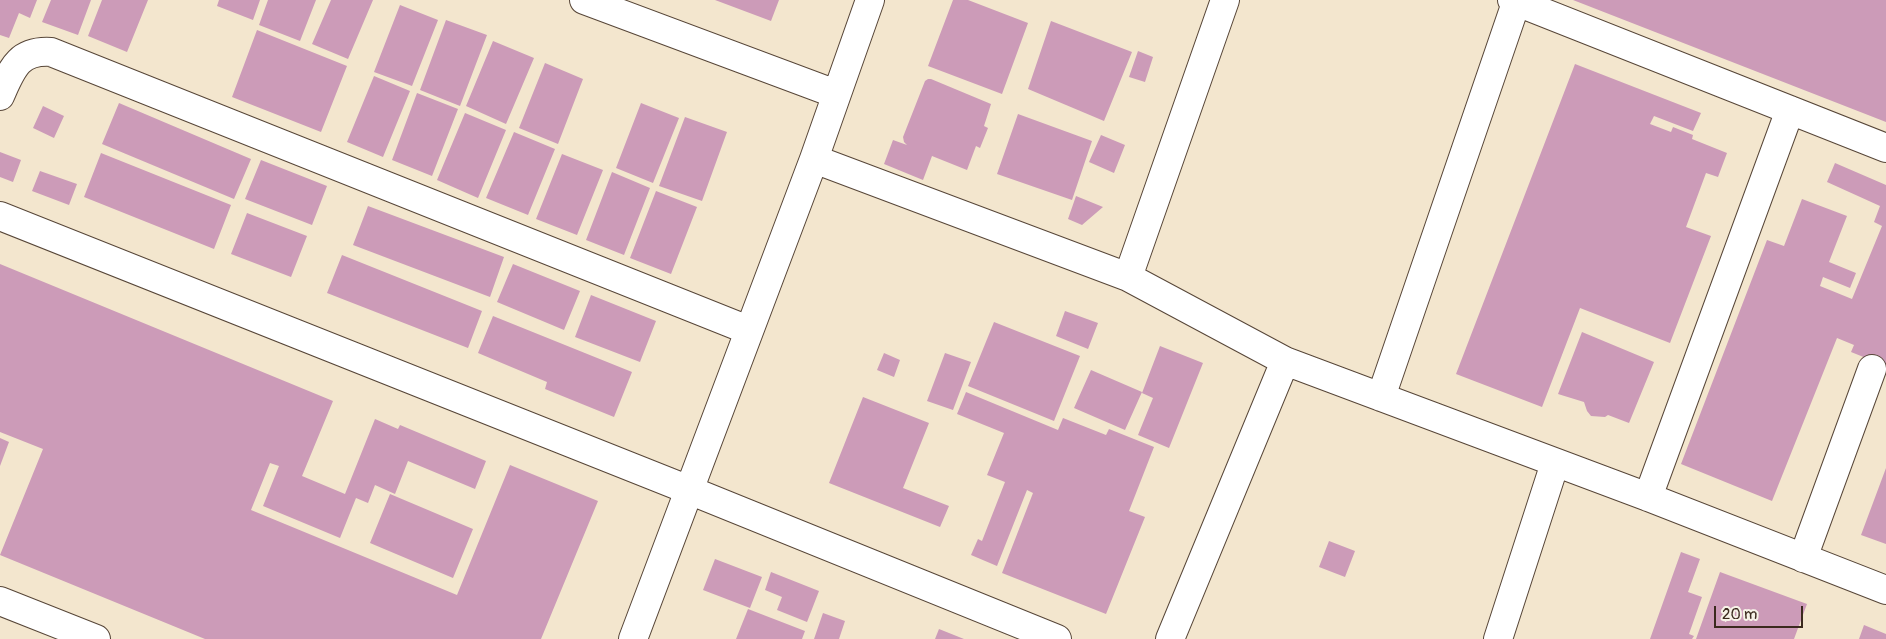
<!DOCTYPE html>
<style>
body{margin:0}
#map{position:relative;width:1886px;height:639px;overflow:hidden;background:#f3e6ce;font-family:Pangolin,sans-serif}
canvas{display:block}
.scale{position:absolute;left:1714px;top:606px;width:89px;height:22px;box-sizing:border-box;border:2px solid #3b2a1e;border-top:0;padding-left:6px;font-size:15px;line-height:18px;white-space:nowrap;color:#3b2a1e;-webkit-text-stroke:4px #f7f3e8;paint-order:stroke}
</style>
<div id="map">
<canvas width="1886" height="639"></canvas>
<div class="scale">20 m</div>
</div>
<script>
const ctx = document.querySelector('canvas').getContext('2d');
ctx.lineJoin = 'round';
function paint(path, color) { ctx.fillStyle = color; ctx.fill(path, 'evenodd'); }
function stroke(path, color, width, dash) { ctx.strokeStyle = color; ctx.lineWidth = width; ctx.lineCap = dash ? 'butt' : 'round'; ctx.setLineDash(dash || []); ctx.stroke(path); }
const building = new Path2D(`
 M0 0H37L30 18 19 13 9 38 0 35Z
 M51 0H91L78 35 42 22Z
 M102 0H148L127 52 88 36Z
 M219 0H260L253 20 217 6Z
 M268 0H316L300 41 259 25Z
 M331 0H373L348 59 312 44Z
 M715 0H779L771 21Z
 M953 0H968L1028 23 1002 94 928 66Z
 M1573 0H1886V122Z
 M400 5 438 20 412 86 374 72Z
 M446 20 487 35 460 106 420 90Z
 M1051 21 1132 52 1104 121 1028 89Z
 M257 30 347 66 321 132 232 97Z
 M493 41 534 58 506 124 466 106Z
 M1138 51 1153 57 1145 82 1129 77Z
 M545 63 583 79 558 144 519 128Z
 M1575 64 1701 113 1693 131 1654 116 1650 124 1671 132 1673 127 1693 135 1692 139 1727 153 1718 177 1706 173 1686 227 1711 236 1670 343 1580 308 1542 407 1456 374Z
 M374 76 410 91 383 157 347 142Z
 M928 79H931L991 104 984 126 988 128 980 148 976 146 967 170 932 156 923 180 884 164 893 140 907 145 904 142 903 137 925 81Z
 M417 93 458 109 432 176 392 160Z
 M119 103 251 159 234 199 102 144Z
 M641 103 679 118 653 183 616 168Z
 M43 106 64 116 54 138 33 128Z
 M465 113 506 130 478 198 437 180Z
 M1018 114 1092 141 1072 200 997 174Z
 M685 117 727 132 702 201 659 186Z
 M514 132 555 149 528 215 486 198Z
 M1101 135 1125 145 1114 173 1089 162Z
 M0 152 21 160 13 182 0 177Z
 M101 153 231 205 214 249 84 197Z
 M562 154 603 170 577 235 536 219Z
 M261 160 327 186 312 225 245 199Z
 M1835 163 1886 185V366L1851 352 1854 345 1837 338 1772 501 1681 464 1767 240 1784 246 1802 199 1847 216 1829 262 1856 273 1850 288 1823 277 1820 286 1852 299 1882 226 1874 222 1880 206 1827 182Z
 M40 171 77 184 69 205 32 191Z
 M612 172 650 188 624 255 586 240Z
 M656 191 697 207 671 274 630 258Z
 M1076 196 1103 207 1082 225 1068 219Z
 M368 206 504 257 490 297 353 245Z
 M247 213 307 236 291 277 231 254Z
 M342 255 482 311 468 348 327 293Z
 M0 264 333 401 302 476 345 494 375 419 398 429 400 425 486 461 475 489 408 461 395 494 375 485 368 503 356 498 340 538 263 506 279 466 270 463 251 510 457 595 510 465 598 501 541 639H205L0 555 43 449 0 432Z
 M513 264 580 291 564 330 497 302Z
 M591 295 656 321 640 362 575 337Z
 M1065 311 1098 323 1088 349 1056 336Z
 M493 316 632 372 614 417 545 389 547 382 478 353Z
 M994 322 1080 356 1054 421 968 386Z
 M1582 332 1654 362 1629 423 1608 415 1605 417 1591 416 1587 411 1584 402 1558 394Z
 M1160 346 1203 363 1169 448 1138 435 1153 398 1142 393Z
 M884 353 900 360 894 377 877 370Z
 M945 353 971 362 953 410 927 401Z
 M1091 370 1142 392 1125 430 1074 408Z
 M966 392 1058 430 1063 418 1106 435 1109 429 1154 447 1129 511 1145 517 1106 614 1002 573 1033 493 1027 490 997 566 971 555 978 539 982 541 1005 482 987 475 1004 433 957 414Z
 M863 397 929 423 903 488 949 506 940 527 829 483Z
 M0 438 9 442 0 466Z
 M1886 468V544L1861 535Z
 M390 494 473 529 453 578 370 543Z
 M1329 541 1355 551 1345 577 1319 567Z
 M1681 552 1700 559 1688 592 1702 597 1689 634 1694 636 1692 639H1650Z
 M715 559 762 577 750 608 703 590Z
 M771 572 819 591 807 622 777 610 782 597 765 590Z
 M1720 572 1807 604 1794 639H1696Z
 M748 609 805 631 802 639H736Z
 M823 613 845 621 839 639H814Z
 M1864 625 1886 634V639H1859Z
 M939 629 964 639H935Z`);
const minor = new Path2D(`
 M584 0 836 94
 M1512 0 1886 148
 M0 96C12 69 18 50 51 52L748 330
 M814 159 1128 277 1285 361 1648 497 1886 590
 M0 216 689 490 1057 639
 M1128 277 1225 0
 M1381 397 1517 0
 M1648 497 1790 110
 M1803 558 1872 369
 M0 601 96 639
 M633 639 814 159 870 0
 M1170 639 1285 361
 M1498 639 1555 463`);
paint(building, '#cc9bb8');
stroke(minor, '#574638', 30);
stroke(minor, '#fff', 28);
</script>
